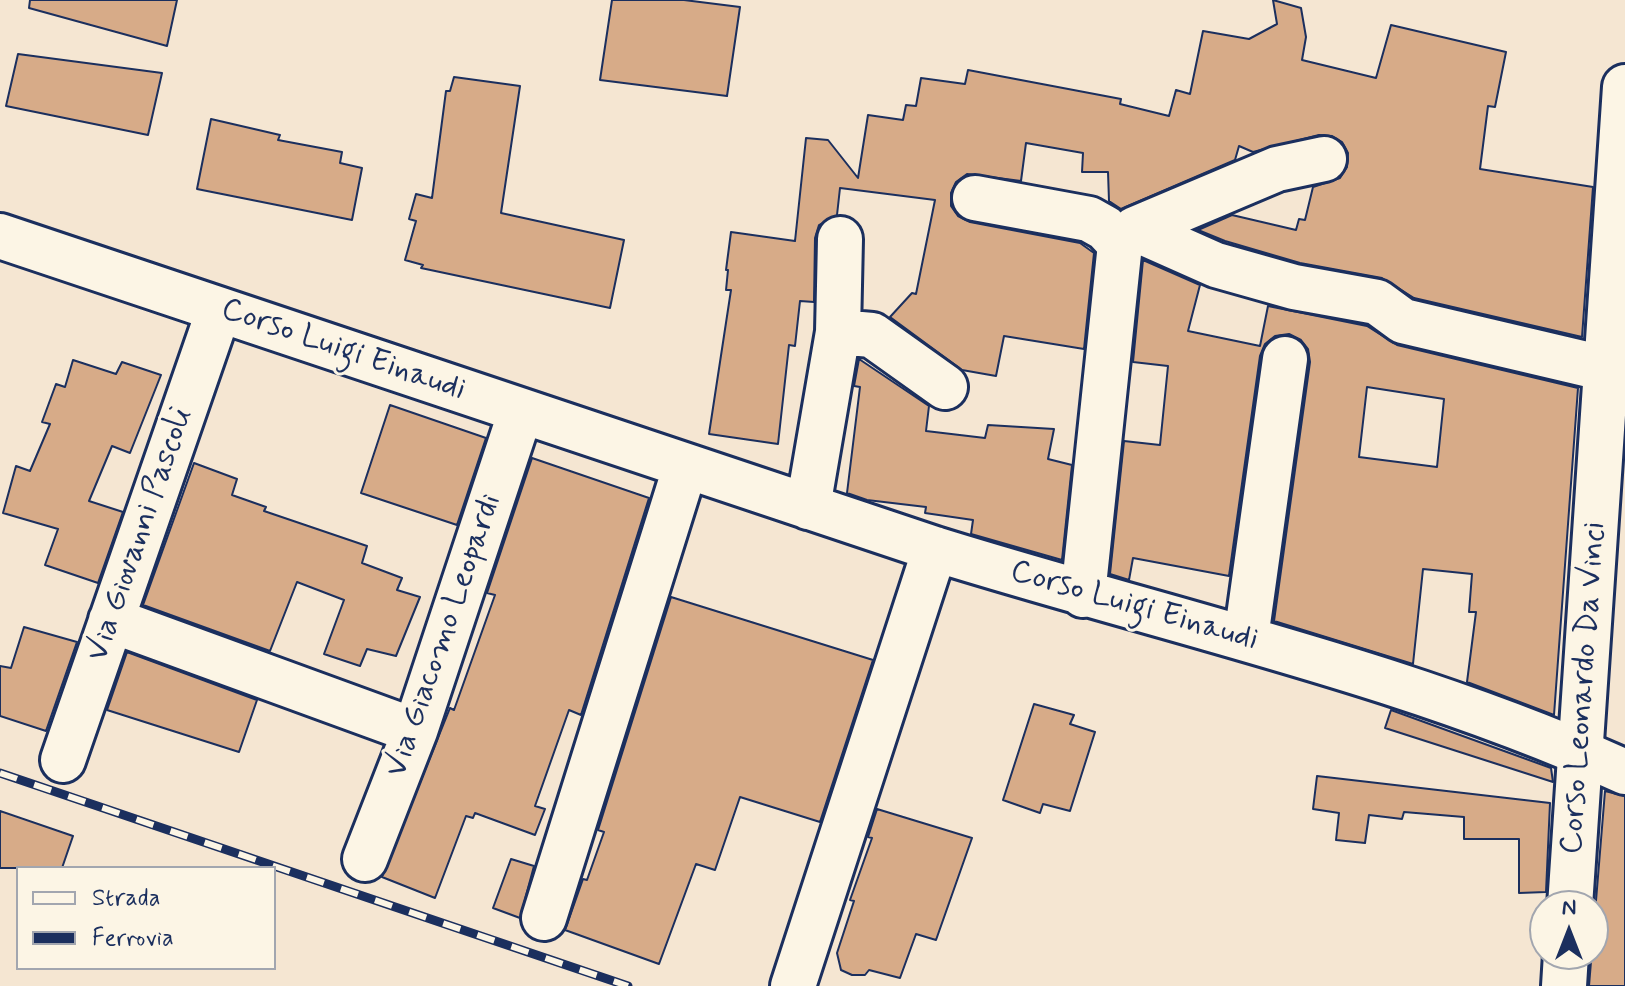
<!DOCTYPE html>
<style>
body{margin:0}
#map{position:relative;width:1625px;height:986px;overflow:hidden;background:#f5e6d2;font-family:Mynerve,sans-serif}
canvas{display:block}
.legend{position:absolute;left:16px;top:866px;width:260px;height:104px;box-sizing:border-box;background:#fcf5e5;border:2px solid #a2a6af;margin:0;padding:10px 14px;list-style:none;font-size:24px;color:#1b2f5e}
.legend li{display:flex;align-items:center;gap:16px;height:40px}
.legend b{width:40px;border:2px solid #a2a6af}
.north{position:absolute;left:1529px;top:890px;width:80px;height:80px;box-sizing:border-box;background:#fcf5e5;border:2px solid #a2a6af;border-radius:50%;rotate:0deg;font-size:22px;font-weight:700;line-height:32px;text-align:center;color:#1b2f5e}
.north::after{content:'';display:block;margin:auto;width:28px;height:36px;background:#1b2f5e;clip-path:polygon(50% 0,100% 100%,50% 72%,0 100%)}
</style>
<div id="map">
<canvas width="1625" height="986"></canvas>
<ul class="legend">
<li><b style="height:10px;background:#fcf5e5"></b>Strada</li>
<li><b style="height:10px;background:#1b2f5e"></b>Ferrovia</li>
</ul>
<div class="north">N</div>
</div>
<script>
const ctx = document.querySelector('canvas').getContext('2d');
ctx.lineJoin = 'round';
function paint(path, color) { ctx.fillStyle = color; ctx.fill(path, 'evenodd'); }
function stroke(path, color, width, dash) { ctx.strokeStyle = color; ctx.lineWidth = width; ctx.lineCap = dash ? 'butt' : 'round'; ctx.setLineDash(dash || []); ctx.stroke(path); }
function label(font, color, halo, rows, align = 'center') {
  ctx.font = font + ' Mynerve,sans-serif'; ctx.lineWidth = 6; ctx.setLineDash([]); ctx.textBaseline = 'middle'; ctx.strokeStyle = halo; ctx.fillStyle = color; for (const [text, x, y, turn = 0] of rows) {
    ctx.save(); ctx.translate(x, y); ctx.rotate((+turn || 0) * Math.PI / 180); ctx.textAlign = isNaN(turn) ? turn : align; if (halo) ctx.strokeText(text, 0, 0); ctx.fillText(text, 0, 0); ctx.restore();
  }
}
const building = new Path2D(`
 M30 0H177L167 46 29 8Z
 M612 0H684L740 7 727 96 600 80Z
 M1273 0 1301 8 1306 37 1302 60 1376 78 1391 25 1506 52 1495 107 1488 106 1480 169 1593 187 1582 337 1414 298 1382 278 1300 263 1225 241 1198 230 1232 215 1296 230 1299 219 1305 220 1313 187 1340 178 1347 167 1348 153 1342 142 1332 136 1319 135 1253 152 1239 146 1235 160 1121 209 1109 201 1108 172H1082L1083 153 1026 143 1021 181 967 174 956 182 951 193V206L958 216 970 222 1080 243 1094 253 1084 349 1004 336 996 376 962 370 890 317 912 293 916 294 935 200 840 188 837 215 819 225 815 238 814 302 800 301 795 346 789 345 778 444 709 434 731 290H726L728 270H726L731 232 795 241 806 138 828 140 858 178 868 115 903 120 906 105 916 106 921 78 965 84 968 70 1121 99 1120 104 1169 116 1176 90 1190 94 1203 31 1249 39 1277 24Z
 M18 54 162 73 148 135 6 106Z
 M454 77 520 86 501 213 624 240 610 308 421 268 423 265 405 260 416 221 409 219 416 194 432 198 446 91H450Z
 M211 119 280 135 278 140 342 152 340 163 362 168 352 220 197 189Z
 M1143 260 1200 285 1188 331 1260 346 1268 306 1367 326 1397 345 1578 388 1554 715 1467 682 1476 612H1469L1472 574 1423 569 1413 664 1274 621 1310 362 1308 349 1301 340 1289 334 1275 336 1265 344 1260 356 1229 576 1133 558 1129 580 1110 574 1124 441 1160 445 1168 366 1133 362ZM1367 387 1444 399 1437 467 1359 457Z
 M859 359 929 406 926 431 985 438 988 425 1054 429 1048 459 1072 465 1062 560 971 534 973 520 925 513 926 507 867 500 847 493 860 387 854 386Z
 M73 360 116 374 122 362 161 375 130 453 112 446 89 501 123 512 98 583 45 565 58 529 3 513 16 466 30 471 50 424 42 422 56 384 65 387Z
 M390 405 486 438 457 525 361 493Z
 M532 458 649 498 581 715 569 710 535 806 545 809 535 835 475 813 473 818 466 816 435 898 382 877 450 708 454 710 495 595 487 593Z
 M194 463 237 479 232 495 266 507 264 511 367 546 362 563 402 578 397 590 420 597 396 656 367 649 360 666 324 654 344 600 297 582 270 651 143 605Z
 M671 597 873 660 820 822 740 797 715 870 696 864 659 964 565 930 583 879 587 880 604 832 598 830Z
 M24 627 77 642 46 731 0 716V666L11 668Z
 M127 652 257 700 239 752 107 710Z
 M1034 704 1074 715 1070 724 1095 732 1070 811 1043 804 1040 813 1003 800Z
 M1391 710 1551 768 1553 782 1385 728Z
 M1317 776 1550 803 1546 892 1519 893V839H1464V817L1404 812 1402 819 1369 815 1365 843 1336 840 1339 813 1313 809Z
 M1605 791 1625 796V986H1589Z
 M877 809 972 838 936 940 916 934 900 978 869 970 865 975H852L841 970 837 953 854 901 850 900 872 838 868 837Z
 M0 811 73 836 62 868H0Z
 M511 859 534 866 520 918 493 908Z`);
const minor = new Path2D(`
 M975 198 1089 219 1105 228 1120 244
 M1135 229 1216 265 1294 287 1377 302 1403 321 1607 369
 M0 236 935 549C1166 621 1404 672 1625 772
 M838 332 872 335 945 387
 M808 507 838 332 840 239
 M1083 595 1120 244 1135 229 1277 169 1324 159
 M111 620 415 731
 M1246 638 1285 359
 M63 760 219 310
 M365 859 415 731 521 411
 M544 918 685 468
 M793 986 935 549`);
const major = new Path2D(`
 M1570 906 1625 87
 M1564 986 1566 954`);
const rail = new Path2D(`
 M0 773 628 986`);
const streetNames = [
 ["Corso Luigi Einaudi",343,351,19],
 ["Via Giovanni Pascoli",141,535,-71],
 ["Corso Luigi Einaudi",1134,607,16],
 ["Via Giacomo Leopardi",445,636,-71],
 ["Corso Leonardo Da Vinci",1585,688,-86]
];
paint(building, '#d7ab88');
stroke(building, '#1b2f5e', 2);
stroke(minor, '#1b2f5e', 50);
stroke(major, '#1b2f5e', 50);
stroke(minor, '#fcf5e5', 44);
stroke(major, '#fcf5e5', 44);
stroke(rail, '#1b2f5e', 9);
stroke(rail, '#fcf5e5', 6, [18]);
label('32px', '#1b2f5e', '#fcf5e5', streetNames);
</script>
